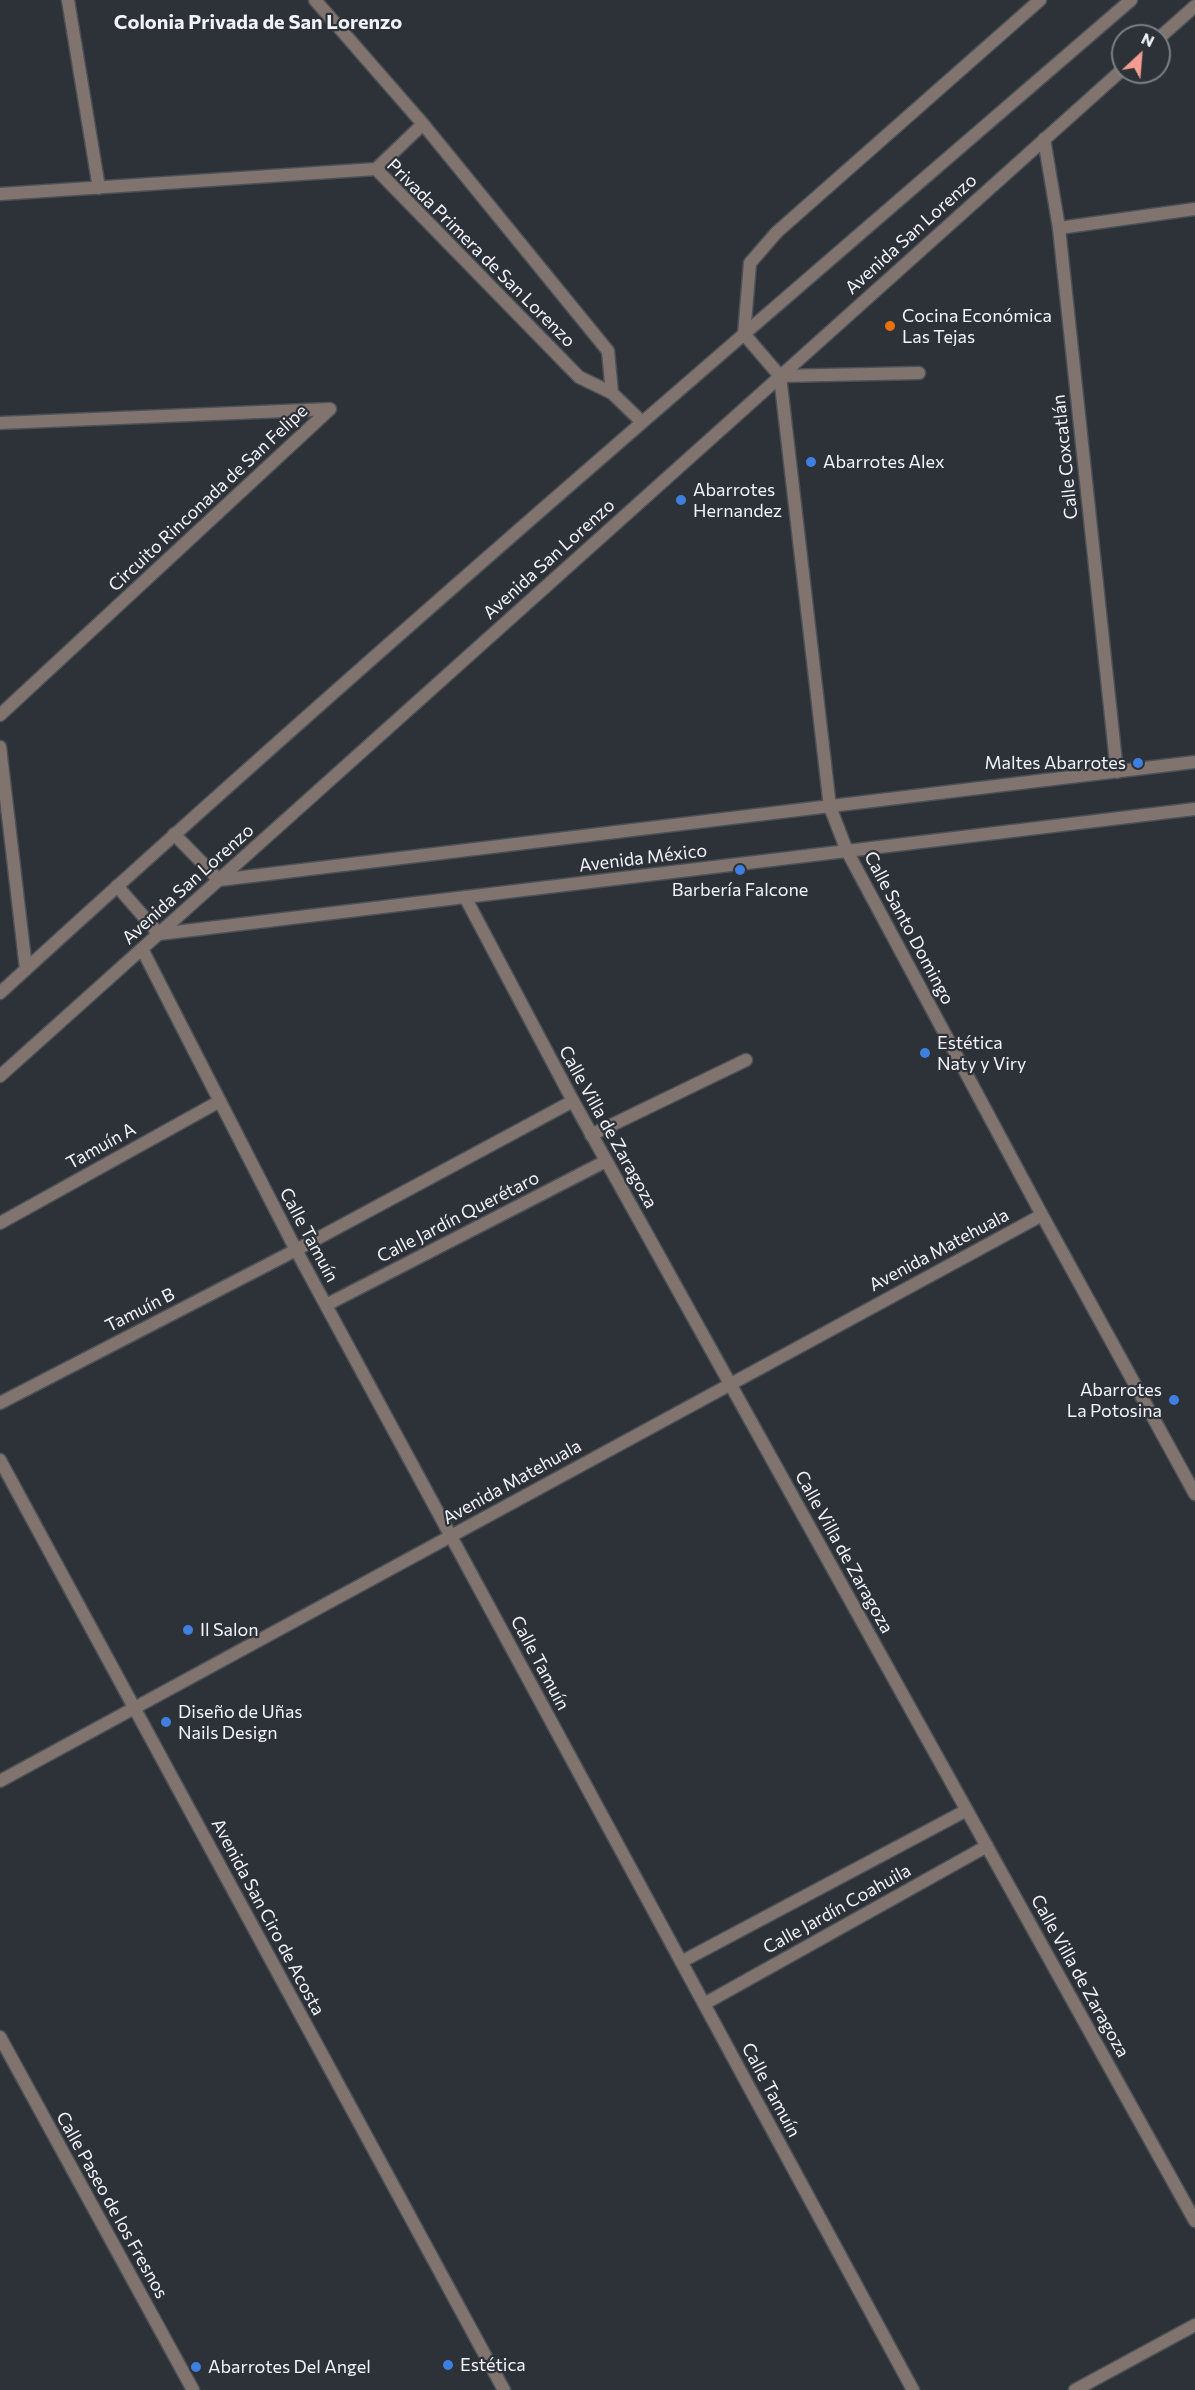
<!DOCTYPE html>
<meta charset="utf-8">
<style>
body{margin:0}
#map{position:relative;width:1195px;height:2390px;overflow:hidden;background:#2d3238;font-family:Commissioner,sans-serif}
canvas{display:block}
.north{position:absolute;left:1111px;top:24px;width:60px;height:60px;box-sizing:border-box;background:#2d3238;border:2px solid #7b7f84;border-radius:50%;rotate:26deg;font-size:16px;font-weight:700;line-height:24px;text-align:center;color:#f0f3f7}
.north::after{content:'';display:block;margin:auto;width:21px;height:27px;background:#f59c91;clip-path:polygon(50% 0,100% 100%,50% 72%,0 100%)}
</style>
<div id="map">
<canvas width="1195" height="2390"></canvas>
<div class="north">N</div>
</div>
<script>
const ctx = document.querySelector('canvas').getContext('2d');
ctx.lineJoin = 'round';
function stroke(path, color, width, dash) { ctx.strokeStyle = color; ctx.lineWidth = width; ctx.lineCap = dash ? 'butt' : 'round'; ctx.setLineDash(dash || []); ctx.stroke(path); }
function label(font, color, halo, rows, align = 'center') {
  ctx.font = font + ' Commissioner,sans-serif'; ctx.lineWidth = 4.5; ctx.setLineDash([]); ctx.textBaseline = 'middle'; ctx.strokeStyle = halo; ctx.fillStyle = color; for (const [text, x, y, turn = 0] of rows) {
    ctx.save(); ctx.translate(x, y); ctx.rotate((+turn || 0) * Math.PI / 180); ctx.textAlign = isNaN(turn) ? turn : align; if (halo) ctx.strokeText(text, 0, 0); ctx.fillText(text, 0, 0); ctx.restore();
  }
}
const service = new Path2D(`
 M744 334 750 263 777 232 1040 0`);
const pedestrian = new Path2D(`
 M1044 139 1059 228
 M780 376 919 373
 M465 897 573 1101
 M591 1135 746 1060
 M0 1223 220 1101
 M0 1403 296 1250 142 949`);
const minor = new Path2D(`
 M68 0 99 188
 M315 0 423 124 608 351 612 393
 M376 169 423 124
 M0 194 376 169 579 377 612 393 642 422
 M744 334 780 376 830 807 847 851 1042 1215 1195 1494
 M0 423 330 409
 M0 715 330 409
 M0 747 26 969
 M1117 772 1059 228 1195 209
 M174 834 219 880 1195 762
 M117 886 159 934 1195 809
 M326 1305 606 1161
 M0 1781 1042 1215
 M681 1962 967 1810
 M704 2004 987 1846
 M0 2037 193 2390
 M913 2390 296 1250 573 1101 1195 2221
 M1075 2390 1195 2325`);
const tertiary = new Path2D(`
 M1159 38 1195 6
 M0 993C370 654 751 328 1131 0
 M0 1076 1123 69
 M0 1460 504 2390`);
const markers = [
 [890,326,6,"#e8710a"],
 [811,462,6,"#3f7fe0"],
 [681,500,6,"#3f7fe0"],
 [1138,763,6,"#3f7fe0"],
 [740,870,6,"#3f7fe0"],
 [925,1053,6,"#3f7fe0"],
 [1174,1400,6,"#3f7fe0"],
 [188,1630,6,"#3f7fe0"],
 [166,1722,6,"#3f7fe0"],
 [448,2365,6,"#3f7fe0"],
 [196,2367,6,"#3f7fe0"]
];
const streetNames = [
 ["Avenida San Lorenzo",911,234,-42],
 ["Privada Primera de San Lorenzo",481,253,45],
 ["Calle Coxcatlán",1065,457,-96],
 ["Circuito Rinconada de San Felipe",208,498,-43],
 ["Avenida San Lorenzo",549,559,-42],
 ["Avenida México",643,858,-7],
 ["Avenida San Lorenzo",188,884,-42],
 ["Calle Santo Domingo",909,928,62],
 ["Calle Villa de Zaragoza",608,1127,61],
 ["Tamuín A",101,1146,-29],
 ["Calle Jardín Querétaro",458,1217,-27],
 ["Calle Tamuín",309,1235,62],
 ["Avenida Matehuala",939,1250,-28],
 ["Tamuín B",140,1310,-27],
 ["Avenida Matehuala",512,1482,-29],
 ["Calle Villa de Zaragoza",844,1552,61],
 ["Calle Tamuín",540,1663,62],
 ["Calle Jardín Coahuila",837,1909,-29],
 ["Avenida San Ciro de Acosta",268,1917,62],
 ["Calle Villa de Zaragoza",1080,1976,61],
 ["Calle Tamuín",771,2090,62],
 ["Calle Paseo de los Fresnos",112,2205,61]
];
const poiNames = [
 ["Cocina Económica",902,316],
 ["Las Tejas",902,337],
 ["Abarrotes Alex",823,462],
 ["Abarrotes",693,490],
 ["Hernandez",693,511],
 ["Maltes Abarrotes",1126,763,"right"],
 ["Barbería Falcone",740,890,"center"],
 ["Estética",937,1043],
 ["Naty y Viry",937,1064],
 ["Abarrotes",1162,1390,"right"],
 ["La Potosina",1162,1411,"right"],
 ["Il Salon",200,1630],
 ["Diseño de Uñas",178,1712],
 ["Nails Design",178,1733],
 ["Estética",460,2365],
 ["Abarrotes Del Angel",208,2367]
];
const neighbourhoodNames = [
 ["Colonia Privada de San Lorenzo",258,22]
];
stroke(service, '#4c5157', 15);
stroke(pedestrian, '#4c5157', 15);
stroke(minor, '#4c5157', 15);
stroke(tertiary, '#4c5157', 15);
stroke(service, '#81746e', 12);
stroke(pedestrian, '#81746e', 12);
stroke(minor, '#81746e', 12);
stroke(tertiary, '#81746e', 12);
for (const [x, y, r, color] of markers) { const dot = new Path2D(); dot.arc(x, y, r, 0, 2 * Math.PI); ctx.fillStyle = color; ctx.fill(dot); stroke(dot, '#2d3238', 2); }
label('18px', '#f0f3f7', '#2d3238', streetNames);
label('18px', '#f0f3f7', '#2d3238', poiNames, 'left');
label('bold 20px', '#f0f3f7', '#2d3238', neighbourhoodNames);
</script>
